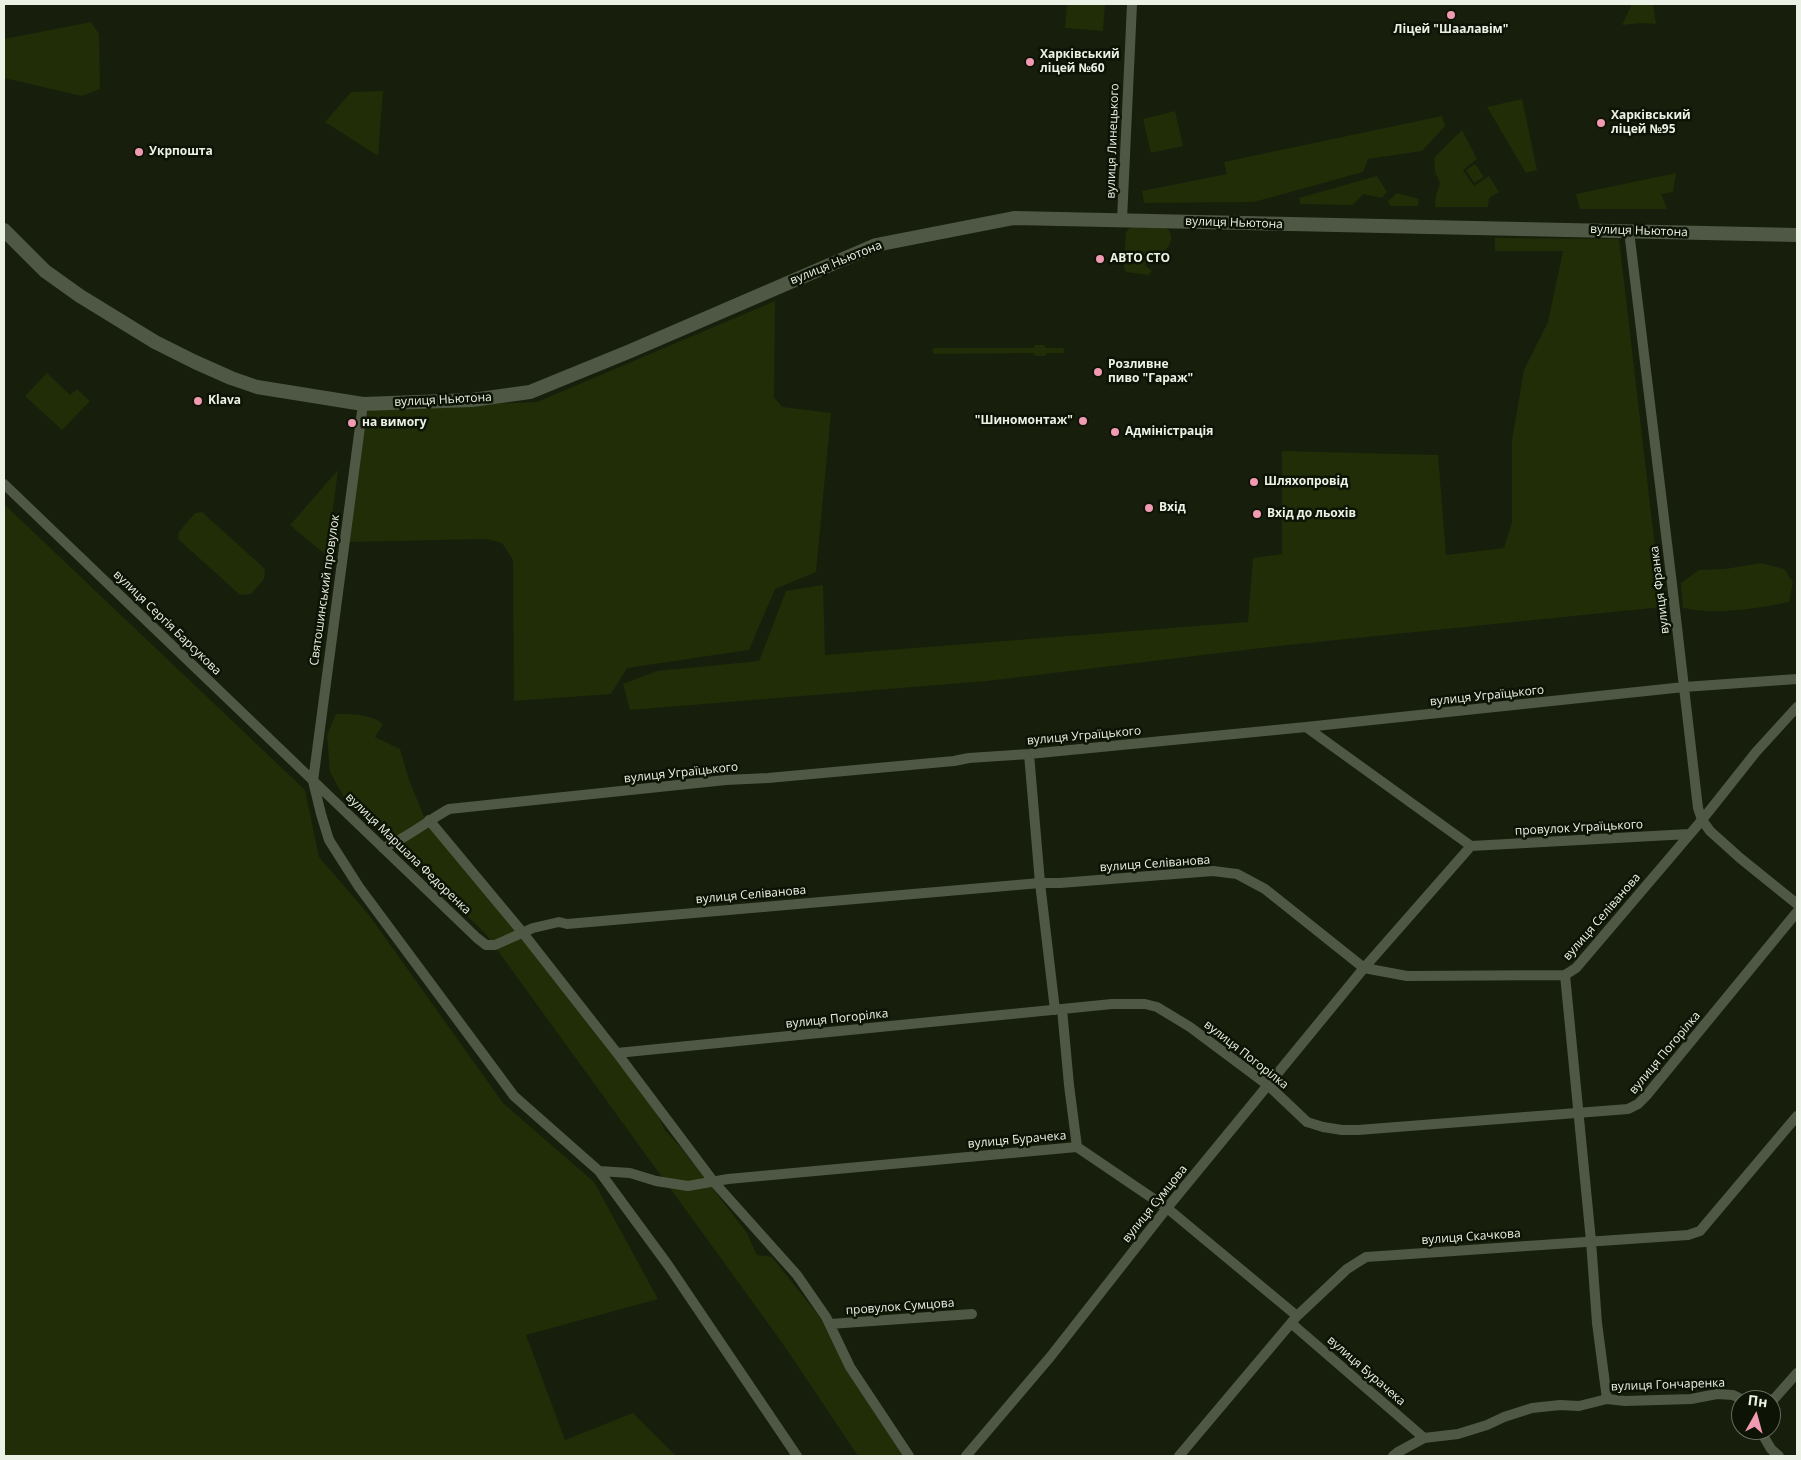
<!DOCTYPE html>
<meta charset="utf-8">
<style>
body{margin:0}
#map{position:relative;width:1801px;height:1460px;overflow:hidden;background:#171e0c;font-family:"Open Sans",sans-serif}
canvas{display:block}
.frame{position:absolute;inset:0;border:5px solid #ecf1e6;pointer-events:none}
.north{position:absolute;left:1731px;top:1390px;width:50px;height:50px;box-sizing:border-box;background:#0e1405;border:1px solid #676c5f;border-radius:50%;rotate:7deg;font-size:14px;font-weight:700;line-height:20px;text-align:center;color:#ecf1e6}
.north::after{content:'';display:block;margin:auto;width:18px;height:22px;background:#f19ab3;clip-path:polygon(50% 0,100% 100%,50% 72%,0 100%)}
</style>
<div id="map">
<canvas width="1801" height="1460"></canvas>
<div class="frame"></div>
<div class="north">Пн</div>
</div>
<script>
const ctx = document.querySelector('canvas').getContext('2d');
ctx.lineJoin = 'round';
function paint(path, color) { ctx.fillStyle = color; ctx.fill(path, 'evenodd'); }
function stroke(path, color, width, dash) { ctx.strokeStyle = color; ctx.lineWidth = width; ctx.lineCap = dash ? 'butt' : 'round'; ctx.setLineDash(dash || []); ctx.stroke(path); }
function label(font, color, halo, rows, align = 'center') {
  ctx.font = font + ' "Open Sans",sans-serif'; ctx.lineWidth = 5; ctx.setLineDash([]); ctx.textBaseline = 'middle'; ctx.strokeStyle = halo; ctx.fillStyle = color; for (const [text, x, y, turn = 0] of rows) {
    ctx.save(); ctx.translate(x, y); ctx.rotate((+turn || 0) * Math.PI / 180); ctx.textAlign = isNaN(turn) ? turn : align; if (halo) ctx.strokeText(text, 0, 0); ctx.fillText(text, 0, 0); ctx.restore();
  }
}
const green = new Path2D(`
 M1067 4H1105L1103 31 1065 28Z
 M1632 4H1653L1656 24 1642 23 1622 25Z
 M91 22 99 34 100 89 82 96 4 78V39Z
 M383 91 378 156 325 122 351 92Z
 M1522 99 1537 170 1526 173 1487 107Z
 M1175 111 1183 146 1151 153 1143 119Z
 M1442 116 1445 126 1422 151 1368 159 1363 172 1254 202 1144 203 1142 191 1227 174 1224 162Z
 M1462 130 1477 159 1463 170 1474 186 1489 176 1499 192 1489 198 1488 207H1435L1436 195 1440 183 1435 172 1434 158Z
 M1475 164 1484 177 1474 183 1466 170Z
 M1676 173 1673 192 1661 194 1667 209H1580L1576 194Z
 M1377 176 1387 192 1382 198 1363 194 1353 205 1300 204 1299 198Z
 M1397 193 1419 199 1418 206H1390L1388 201Z
 M1133 227 1165 228 1169 230C1175 242 1167 249 1159 256H1152L1145 265 1152 271 1149 275 1126 272 1124 268 1126 233 1128 229Z
 M1495 238 1619 239 1662 607 1278 646 987 681 630 710 623 684 657 671 759 661 786 591 823 585 825 655 1248 622 1253 558 1282 554V451L1438 455 1446 555 1504 548 1512 522V440L1524 370 1548 322 1563 251H1495Z
 M775 301 774 397 782 407 831 413 816 572 775 589 749 650 627 668 611 694 514 701 513 560 502 543 486 539 348 542 365 413 375 409 537 402Z
 M1035 345H1044L1046 348H1063L1064 350V353H1047L1045 356H1036L1033 353 934 354 932 351 934 348H1033Z
 M47 373 70 395 77 389 90 401 62 430 25 396Z
 M338 470 327 556 290 525Z
 M4 504 305 790 319 857 369 915 503 1103 594 1182 658 1299 526 1335 565 1440 633 1413 676 1456H4Z
 M202 512 265 569 264 579 251 594 240 595 178 539 179 532 195 513Z
 M1761 563 1784 569 1793 582 1789 602C1754 609 1718 615 1683 608L1681 583 1699 570 1725 569Z
 M336 714C352 714 371 714 383 724L375 737 400 749 409 780 424 816 484 885 547 966 657 1114 665 1130 682 1149 747 1233 757 1255 772 1257 819 1316 849 1373 904 1456H858L783 1344 485 933 347 803 330 772 327 735Z`);
const street = new Path2D(`
 M1122 220 1132 4
 M1629 231 1672 584 1698 808 1702 820 1710 831 1740 858 1797 904
 M363 404 313 781 321 814 329 840 359 887 514 1096 599 1171 668 1265 797 1456
 M4 484 477 938 486 945H495L533 928 559 922 567 924 1040 883H1060L1213 871 1237 874 1265 889 1364 968 1407 976 1565 975 1576 968 1702 820 1756 752 1797 707
 M1029 754 1040 883 1055 1010
 M429 820 523 933 617 1053 713 1181 797 1275 826 1317 850 1367 909 1456
 M1471 846 1689 834
 M383 848C407 838 427 821 449 809L726 780 768 778 954 761 969 758 1029 754 1306 727 1684 687 1797 679
 M1565 975 1591 1241 1597 1323 1607 1399
 M1062 1009 1069 1085 1077 1147
 M617 1053 1062 1009 1112 1004H1145L1157 1007 1190 1027 1269 1086 1307 1122 1323 1127 1342 1130H1358L1628 1109 1638 1104 1646 1096 1797 912
 M599 1171 630 1173 656 1181 688 1186 728 1179 1077 1147 1167 1208 1297 1316
 M1291 1323 1424 1438
 M830 1324 972 1314
 M1771 1400 1775 1398 1797 1373
 M1760 1430 1771 1449 1779 1456
 M966 1456 1051 1356 1167 1208 1364 968 1471 846 1306 727
 M1179 1456 1297 1316 1347 1269 1366 1257 1688 1235 1700 1231 1797 1116
 M1393 1456 1398 1452 1424 1438 1458 1434 1487 1425 1504 1417 1532 1408 1560 1405 1579 1406 1607 1399 1625 1401 1691 1399 1717 1394 1733 1395 1743 1400`);
const secondary = new Path2D(`
 M4 230 45 271 80 296 155 342 195 362 231 378 257 387 363 404 472 400 530 392 628 352 876 245 1014 218 1797 235`);
const markers = [
 [1451,15,5,"#f19ab3"],
 [1030,62,5,"#f19ab3"],
 [1601,123,5,"#f19ab3"],
 [139,152,5,"#f19ab3"],
 [1100,259,5,"#f19ab3"],
 [1098,372,5,"#f19ab3"],
 [198,401,5,"#f19ab3"],
 [1083,421,5,"#f19ab3"],
 [352,423,5,"#f19ab3"],
 [1115,432,5,"#f19ab3"],
 [1254,482,5,"#f19ab3"],
 [1149,508,5,"#f19ab3"],
 [1257,514,5,"#f19ab3"]
];
const poiNames = [
 ["Ліцей \"Шаалавім\"",1451,30,"center"],
 ["Харківський",1040,55],
 ["ліцей №60",1040,69],
 ["Харківський",1611,116],
 ["ліцей №95",1611,130],
 ["Укрпошта",149,152],
 ["АВТО СТО",1110,259],
 ["Розливне",1108,365],
 ["пиво \"Гараж\"",1108,379],
 ["Klava",208,401],
 ["\"Шиномонтаж\"",1073,421,"right"],
 ["на вимогу",362,423],
 ["Адміністрація",1125,432],
 ["Шляхопровід",1264,482],
 ["Вхід",1159,508],
 ["Вхід до льохів",1267,514]
];
const streetNames = [
 ["вулиця Линецького",1113,141,-88],
 ["вулиця Ньютона",1234,223,2],
 ["вулиця Ньютона",1639,231,2],
 ["вулиця Ньютона",836,263,-22],
 ["вулиця Ньютона",443,400,-3],
 ["Святошинський провулок",325,590,-82],
 ["вулиця Франка",1660,590,-97],
 ["вулиця Сергія Барсукова",167,623,44],
 ["вулиця Уграїцького",1487,696,-6],
 ["вулиця Уграїцького",1084,736,-5],
 ["вулиця Уграїцького",681,773,-6],
 ["провулок Уграїцького",1579,828,-3],
 ["вулиця Маршала Федоренка",408,854,44],
 ["вулиця Селіванова",1155,864,-4],
 ["вулиця Селіванова",751,895,-5],
 ["вулиця Селіванова",1602,917,-49],
 ["вулиця Погорілка",837,1019,-6],
 ["вулиця Погорілка",1665,1053,-50],
 ["вулиця Погорілка",1246,1055,38],
 ["вулиця Бурачека",1017,1140,-5],
 ["вулиця Сумцова",1155,1204,-51],
 ["вулиця Скачкова",1471,1237,-4],
 ["провулок Сумцова",900,1307,-4],
 ["вулиця Бурачека",1366,1371,41],
 ["вулиця Гончаренка",1668,1385,-2]
];
paint(green, '#202d07');
stroke(street, '#4f5844', 10);
stroke(secondary, '#4f5844', 14);
for (const [x, y, r, color] of markers) { const dot = new Path2D(); dot.arc(x, y, r, 0, 2 * Math.PI); ctx.fillStyle = color; ctx.fill(dot); stroke(dot, '#0e1405', 2); }
label('bold 12px', '#ecf1e6', '#0e1405', poiNames, 'left');
label('12px', '#ecf1e6', '#0e1405', streetNames);
</script>
